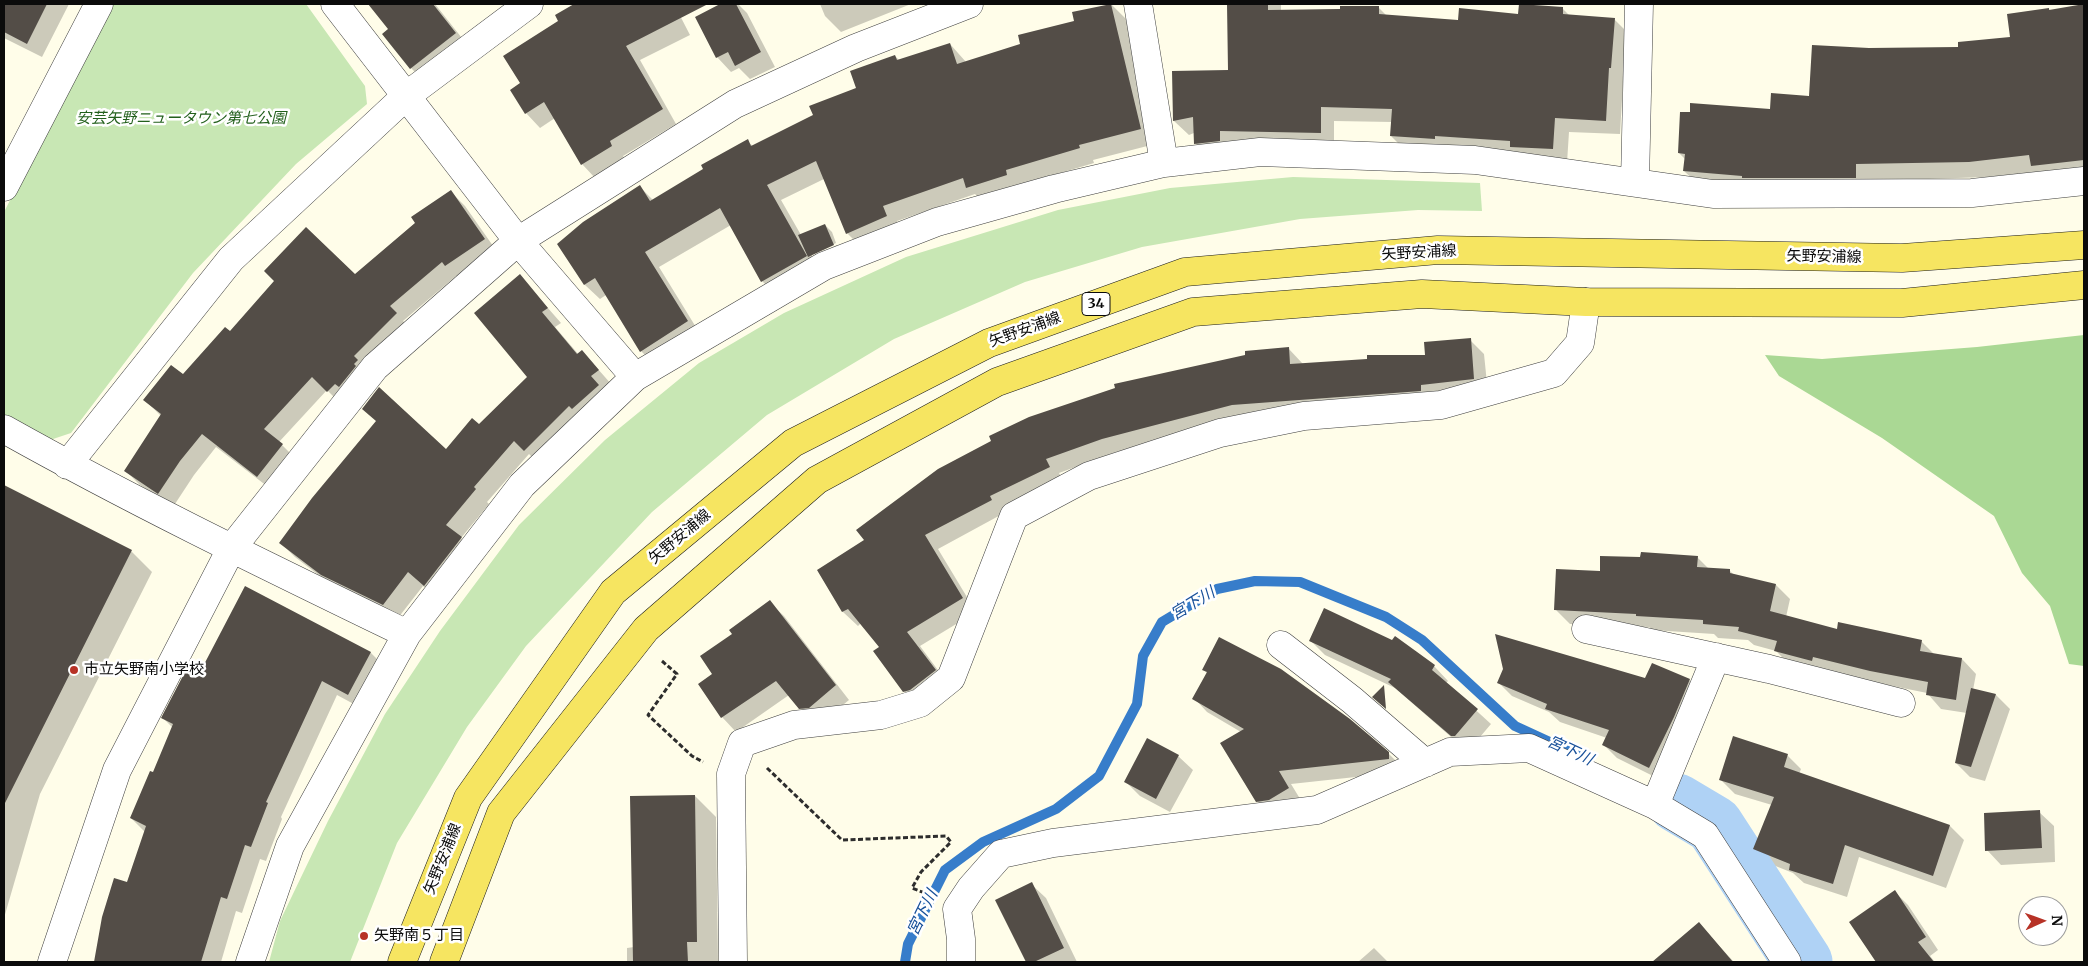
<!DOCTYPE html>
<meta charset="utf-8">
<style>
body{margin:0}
#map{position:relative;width:2088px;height:966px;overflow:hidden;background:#fffde9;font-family:Merriweather,serif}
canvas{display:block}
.frame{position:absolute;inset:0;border:5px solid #0b0b0b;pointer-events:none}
.north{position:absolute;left:2018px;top:896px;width:50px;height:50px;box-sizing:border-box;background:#fff;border:1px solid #9d9d9d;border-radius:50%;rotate:88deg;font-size:14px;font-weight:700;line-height:20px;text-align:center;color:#0b0b0b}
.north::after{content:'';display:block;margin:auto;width:18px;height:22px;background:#b73226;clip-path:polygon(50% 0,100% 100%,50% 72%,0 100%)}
</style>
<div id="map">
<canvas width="2088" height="966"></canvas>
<div class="frame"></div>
<div class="north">N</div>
</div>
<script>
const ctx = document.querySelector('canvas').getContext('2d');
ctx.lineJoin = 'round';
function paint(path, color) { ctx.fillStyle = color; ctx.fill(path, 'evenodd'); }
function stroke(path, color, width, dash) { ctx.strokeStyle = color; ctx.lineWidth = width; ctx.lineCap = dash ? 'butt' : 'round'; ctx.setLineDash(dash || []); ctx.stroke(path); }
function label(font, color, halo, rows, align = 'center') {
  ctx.font = font + ' Merriweather,"Noto Sans JP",serif'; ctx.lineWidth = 5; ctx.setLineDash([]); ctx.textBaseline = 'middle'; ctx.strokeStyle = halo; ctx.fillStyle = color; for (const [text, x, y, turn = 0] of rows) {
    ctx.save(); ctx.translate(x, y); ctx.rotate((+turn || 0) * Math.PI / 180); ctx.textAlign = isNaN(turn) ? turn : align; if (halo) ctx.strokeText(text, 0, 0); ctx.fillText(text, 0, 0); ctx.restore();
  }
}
const green = new Path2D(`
 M111 4H306L365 86 367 104 296 164 193 273 71 433 50 440 4 417V212Z
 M1293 177 1480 183 1482 211 1418 210 1300 219 1142 247 1025 282 894 339 767 415 652 512 526 646 467 727 397 843 350 962H269L280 921 328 821 385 714 440 631 519 525 605 440 699 363 784 313 906 257 1058 210 1170 188Z`);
const forest = new Path2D(`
 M2084 335V666L2069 664 2050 606 2022 573 1994 516 1882 438 1779 376 1765 355 1822 359 1977 347Z`);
const shadow = new Path2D(`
 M4 4H69L42 57 4 38Z
 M370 4H435L469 47 425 82 411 68 390 29Z
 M577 4H674L690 35 640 60 676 124 623 156 626 161 596 179 582 164 555 118 540 128 526 113 522 83 555 48 571 7Z
 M723 4H738L747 13 775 67 750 79 739 68 731 72 717 57 696 18Z
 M820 4H911L841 32 825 16Z
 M1111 4 1126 19 1155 144 1093 160 1094 163 1020 185 982 202 975 194 897 221 901 231 862 248 847 233 824 179 781 200 801 235 825 225 832 232 836 243 812 254V257L837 245 840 252 777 296 762 281 731 225 659 267 702 337 656 366 641 351 606 295 600 299 585 285 559 244 640 187 654 201 747 141 753 146 814 115 857 89 895 56 899 60 950 44 966 62 1022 45 1076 22Z
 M1228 4H1281V11L1379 8 1387 16 1459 21 1563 9 1570 16 1614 19 1629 34 1624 82H1623L1620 134 1569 132 1567 163 1405 150 1391 136 1392 122 1334 121V146L1209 157 1195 143 1194 133 1189 135 1174 121 1173 73 1229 71Z
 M2084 5V178L2048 182 2038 172 1986 177 1701 187 1684 171 1685 159 1679 153 1771 111 1810 98 1869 50 1960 49 2012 38 2049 9 2051 11Z
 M451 192 465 206 498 253 460 280 456 276 403 321 410 328 342 405 327 390 279 442 296 459 272 490 216 447 194 475 173 507 140 485 126 471 161 416 145 400 183 376 230 333 355 275Z
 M520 276 561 323 555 327 579 355 582 351 612 385 539 464 529 454 487 502 489 504 461 538 475 553 439 599 423 586 398 618 337 589 295 557 281 543 446 451 479 426 528 377Z
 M1470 340 1484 354 1488 393 1247 419 1116 452 1059 473 1063 481 938 549 976 612 920 646 949 685 919 705 904 691 880 647 861 623 858 626 843 612 818 571 866 540 1288 348 1303 364 1427 357Z
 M4 487 131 551 152 572 40 794 4 918Z
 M1697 557 1709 569 1730 571 1734 575 1776 585 1790 599 1786 617 1838 631 1921 641 1935 655 1962 659 1976 674 1973 690 1996 695 2010 709 1985 781 1970 777 1956 763 1967 713 1941 709 1927 693 1790 665 1776 651 1754 645 1748 640 1718 638 1714 634 1652 630 1649 627 1570 624 1556 610 1601 572Z
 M245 587 371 653 386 668 363 709 337 695 281 817 282 819 266 861 260 859 242 913 236 911 221 962H95L104 918 127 883 145 832 131 818 154 774 173 728 163 718 199 678Z
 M769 602 784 616 849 700 823 721 814 722 789 695 736 732 722 717 700 684 714 674 734 635Z
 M1310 640 1434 666 1448 681 1446 683 1491 724 1469 750H1466L1395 688 1325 655Z
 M1204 670 1388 753 1402 767V772L1291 784 1302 802 1271 815 1257 801 1241 732 1207 712 1194 698 1208 674Z
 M1646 680H1689L1703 694 1663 781 1617 758 1604 745 1607 738 1560 722 1549 712 1512 696 1498 682Z
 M1787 755 1801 769 1799 774 1950 826 1964 840 1946 888 1859 857 1847 897 1804 883 1793 873 1768 863 1755 849 1772 805 1735 794 1721 780Z
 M1178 756 1193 770 1170 812 1140 796 1125 781Z
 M695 796 716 817 718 962H627V948L634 947Z
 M2039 812 2054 826 2055 862 2001 865 1987 850Z
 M1031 884 1046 898 1077 962H1027L997 901Z
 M1895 892 1908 905 1938 950 1930 956 1935 962H1877L1851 922Z
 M1699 924 1734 962H1660L1658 959Z
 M1374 948 1388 962H1358Z`);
const stream = new Path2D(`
 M905 962 908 944 945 870 983 842 1056 809 1099 776 1137 704 1143 656 1162 622 1217 589 1255 581 1300 582 1386 617 1422 640 1515 726 1578 755`);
const river = new Path2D(`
 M1677 803 1714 825 1803 962`);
const building = new Path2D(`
 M4 4H47L27 44 4 32Z
 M368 4H433L456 33 410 69 382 34 388 29Z
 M574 4H708L626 46 663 109 610 141 612 146 581 165 544 102 525 114 510 90 520 83 503 56 558 21 555 15Z
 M720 4H736L761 52 735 66 728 52 716 58 695 17Z
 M1111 4 1141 129 1079 145 1080 148 1006 170 1007 175 966 188 963 178 883 206 887 216 846 234 816 161 767 185 807 256 761 282 720 208 645 252 688 321 640 352 595 278 584 285 557 244 583 222 640 185 650 201 703 169 701 165 748 139 751 146 813 115 809 106 856 88 850 71 895 55 897 60 950 43 957 64 1020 44 1018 35 1074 21 1072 12Z
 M1227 4H1268V10L1340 9V6H1379V14L1458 20 1459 8 1518 14 1519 4 1563 7V14L1615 18 1611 68H1609L1606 121 1555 118 1553 149 1510 147V141L1435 136V139L1390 136 1392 109 1321 107V133L1220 131V141L1194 144 1193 117 1173 121 1172 71 1228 70Z
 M2084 4V160L2031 166 2029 155 1969 162 1856 164V178H1742V176L1683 171 1685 154 1678 153 1680 112H1690V103L1770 109 1771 93 1809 96 1812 45 1869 48 1958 47V42L2010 37 2007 14 2049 8V10Z
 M451 190 485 239 445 266 442 262 390 306 397 313 354 356 358 360 354 364 356 366 339 387 335 384 327 392 312 377 264 429 283 444 257 477 202 434 180 461 158 494 124 471 161 414 143 400 171 365 183 374 225 327 230 331 274 281 264 271 306 227 355 274 415 223 411 217Z
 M825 224 834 245 808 257 798 235Z
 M520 274 548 308 542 312 577 354 582 350 599 370 591 376 599 385 572 409 569 406 524 451 514 441 474 487 476 489 446 525 462 537 424 586 408 572 383 605 321 575 279 543 312 498 376 421 362 409 379 387 446 449 472 418 479 424 527 377 474 313Z
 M1471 338 1474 379 1421 385V391L1232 405 1102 439 1046 459 1050 467 990 496 992 500 925 535 963 598 907 632 936 670 910 690 903 692 873 651 879 647 848 609 842 612 817 570 864 540 856 530 938 469 991 441 989 436 1029 417 1115 388 1114 384 1245 355V351L1289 347 1290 364 1367 359V355H1425L1424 342Z
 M4 485 132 550 4 805Z
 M1641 552 1698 556 1697 567 1730 569V573L1776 584 1770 611 1837 629 1838 622 1922 640 1920 651 1962 658 1956 700 1926 695 1928 682 1870 671 1813 657 1812 661 1774 651 1777 641 1738 631 1739 627 1703 624V620L1636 616V614L1554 610 1556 569 1600 571V556L1640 557Z
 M245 586 371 652 348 695 322 681 266 802 268 803 251 847 245 845 227 899 221 897 201 962H94L102 917 114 878 127 882 146 826 130 818 150 771 153 772 173 724 161 718 186 670 198 676Z
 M770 600 836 685 809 708 799 709 776 681 721 718 698 684 712 674 700 656 732 634 729 630Z
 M1324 608 1392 640 1395 636 1435 665 1432 670 1478 709 1455 736H1451L1388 682 1391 679 1309 641Z
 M1495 634 1645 678 1652 663 1690 679 1674 717 1649 768 1602 745 1609 730 1545 709 1547 704 1497 683 1503 669Z
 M1219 637 1281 669 1350 719 1389 752V759L1279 771 1289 788 1269 800 1256 802 1220 743 1244 729 1192 699 1207 672 1202 670Z
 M1384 685 1386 709 1372 697Z
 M1971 688 1996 694 1971 767 1955 763Z
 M1733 736 1788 754 1784 767 1950 825 1933 876 1845 845 1833 884 1789 870 1790 864 1753 849 1774 797 1719 780Z
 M1147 738 1179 755 1156 799 1124 782Z
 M695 795 697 942H687L688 962H633L630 796Z
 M2040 810 2042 848 1985 851 1984 813Z
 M1032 882 1064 948 1034 962H1026L995 900Z
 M1895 890 1926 937 1918 942 1934 962H1876L1849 922Z
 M1699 922 1733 962H1652Z`);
const path = new Path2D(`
 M662 661 677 674 648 715 692 756 703 762
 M767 768 842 840 946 836 951 842 921 872 912 888 930 895`);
const minor = new Path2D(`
 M335 4 518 241 635 377
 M1138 4 1164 163
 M1635 182 1639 4
 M4 187 99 4
 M4 429C136 503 271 568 407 634
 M67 465 231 259 406 96 529 4
 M1586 629 1769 669 1901 703
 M1281 645 1352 700 1425 763
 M1655 805 1716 657
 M52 962 117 770 231 549 375 367 518 241 735 104 856 48 969 4
 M250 962 290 846 407 634 522 485 635 377 824 266 937 222 1054 189 1164 163 1260 152 1475 160 1713 194 1972 193 2084 181
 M733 962 731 774 742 743 794 725 881 715 920 703 951 678 1014 516 1089 476 1220 433 1304 416 1441 405 1554 373 1580 343 1586 302
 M961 962V939L957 909 971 888 1001 854 1053 843 1317 810 1450 752 1529 748 1655 805 1705 835 1787 962`);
const major = new Path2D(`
 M402 962 468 798 613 592 793 443 989 343 1185 272 1438 250 1902 258 2084 245
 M444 962 501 813 646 629 817 480 997 382 1193 312 1422 294 1586 302 1902 303 2084 285`);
const markers = [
 [74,670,5,"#b73226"],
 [364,936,5,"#b73226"]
];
const shields = [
 [1096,304,28]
];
const shieldNames = [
 ["34",1096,304]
];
const parkNames = [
 ["安芸矢野ニュータウン第七公園",181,119]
];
const streetNames = [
 ["矢野安浦線",1419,253,-3],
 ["矢野安浦線",1824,257,1],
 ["矢野安浦線",1025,330,-20],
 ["矢野安浦線",680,537,-40],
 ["矢野安浦線",443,859,-68]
];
const poiNames = [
 ["市立矢野南小学校",84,670],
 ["矢野南５丁目",374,936]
];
const waterNames = [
 ["宮下川",1193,604,-31],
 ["宮下川",1570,751,25],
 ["宮下川",923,913,-64]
];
paint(green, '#c8e7b4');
paint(forest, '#aad894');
paint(shadow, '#0003');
stroke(stream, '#377dca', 10);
stroke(river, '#afd2f5', 59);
paint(building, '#534d47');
stroke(minor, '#3e3e3e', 29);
stroke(major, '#1c1c1c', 29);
stroke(path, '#2d2d2d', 3, [5, 2.5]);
stroke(minor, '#fff', 28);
stroke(major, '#f6e561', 28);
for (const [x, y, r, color] of markers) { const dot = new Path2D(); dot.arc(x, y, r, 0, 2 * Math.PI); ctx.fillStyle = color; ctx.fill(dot); stroke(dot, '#fff', 2); }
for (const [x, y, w] of shields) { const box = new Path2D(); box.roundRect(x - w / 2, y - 11.5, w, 23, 4); ctx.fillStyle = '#fff'; ctx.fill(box); stroke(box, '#0b0b0b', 1); }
label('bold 14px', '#0b0b0b', null, shieldNames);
label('italic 15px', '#23601d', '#fff', parkNames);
label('15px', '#0b0b0b', '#fff', streetNames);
label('15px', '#0b0b0b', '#fff', poiNames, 'left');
label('italic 16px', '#185099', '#fff', waterNames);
</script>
